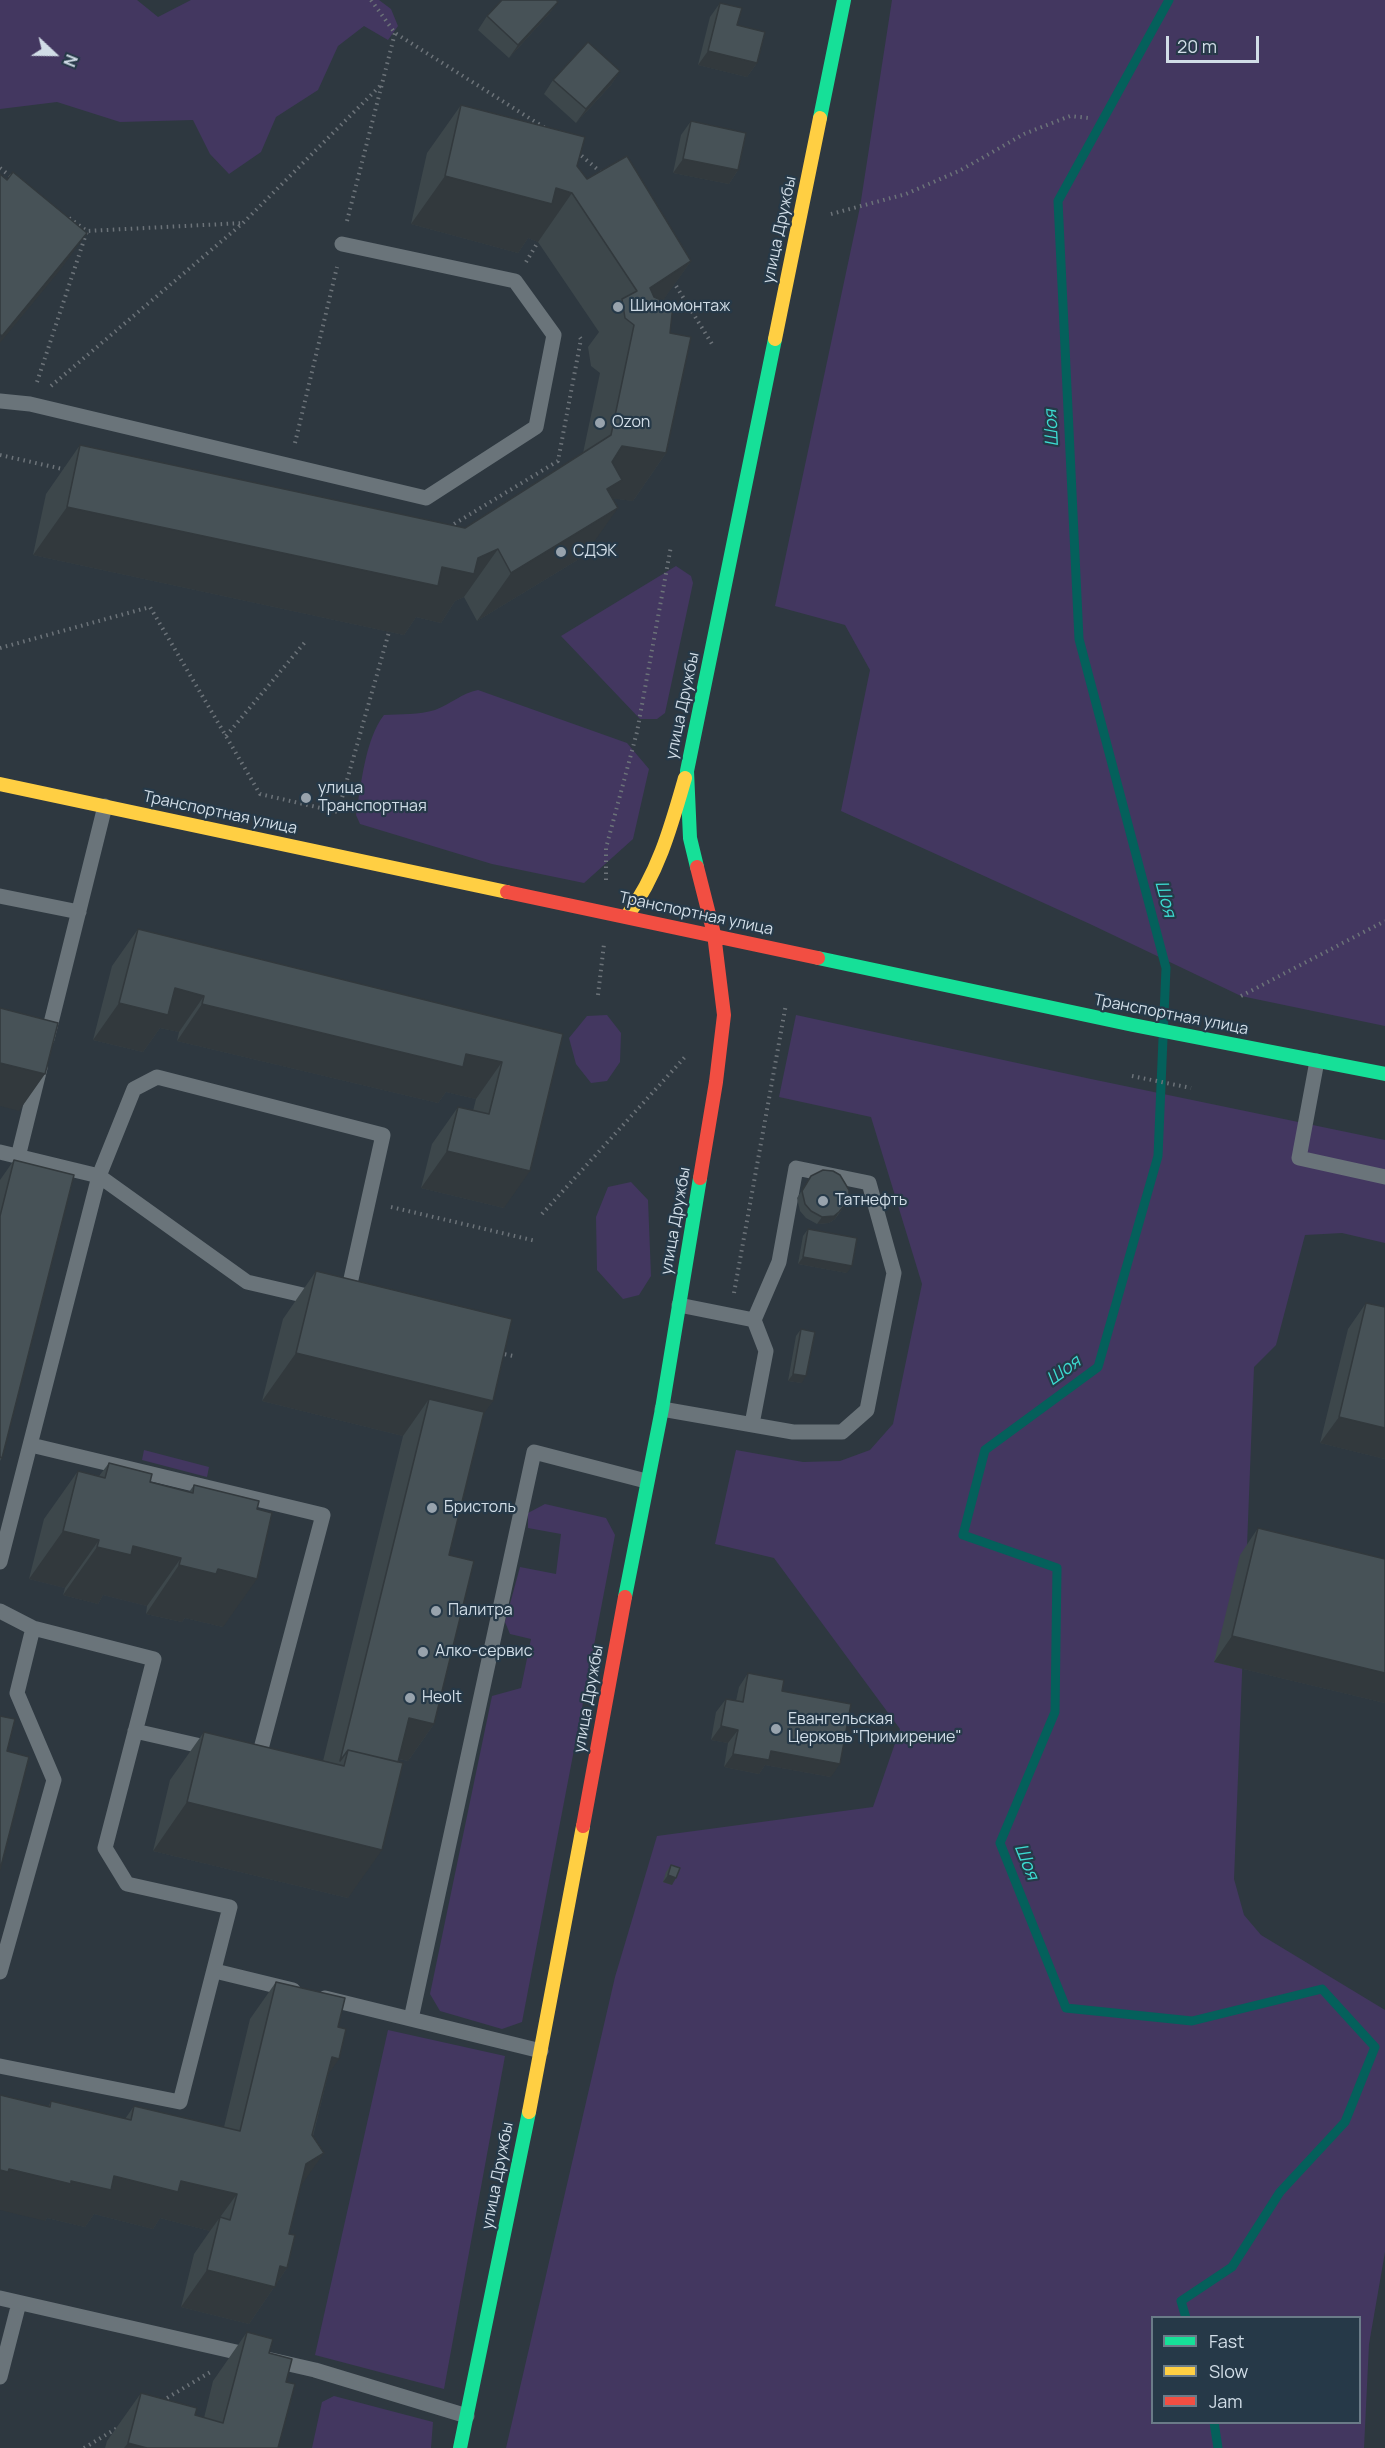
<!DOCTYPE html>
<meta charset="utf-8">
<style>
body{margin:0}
#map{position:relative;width:1385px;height:2448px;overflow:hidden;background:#2e3840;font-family:Manrope,sans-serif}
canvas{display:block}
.legend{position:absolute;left:1151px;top:2316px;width:210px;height:108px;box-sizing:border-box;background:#263948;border:2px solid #6a7b88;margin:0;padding:8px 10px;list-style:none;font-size:18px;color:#d1dde7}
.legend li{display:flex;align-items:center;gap:12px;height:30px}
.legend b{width:30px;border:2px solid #6a7b88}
.north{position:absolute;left:24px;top:24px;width:60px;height:60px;-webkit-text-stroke:4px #263948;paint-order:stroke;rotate:112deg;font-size:16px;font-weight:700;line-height:24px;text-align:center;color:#d1dde7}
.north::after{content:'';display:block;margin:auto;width:21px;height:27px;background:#d1dde7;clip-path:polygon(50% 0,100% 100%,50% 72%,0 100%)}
.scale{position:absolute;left:1166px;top:36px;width:93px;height:27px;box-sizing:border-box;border:3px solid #d1dde7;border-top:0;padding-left:8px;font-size:18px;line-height:21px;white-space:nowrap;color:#d1dde7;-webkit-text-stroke:4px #263948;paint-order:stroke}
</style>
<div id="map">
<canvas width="1385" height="2448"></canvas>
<ul class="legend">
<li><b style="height:8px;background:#16e098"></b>Fast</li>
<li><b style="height:8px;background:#ffcf43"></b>Slow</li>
<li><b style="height:8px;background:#f24e42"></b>Jam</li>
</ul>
<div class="north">N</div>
<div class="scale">20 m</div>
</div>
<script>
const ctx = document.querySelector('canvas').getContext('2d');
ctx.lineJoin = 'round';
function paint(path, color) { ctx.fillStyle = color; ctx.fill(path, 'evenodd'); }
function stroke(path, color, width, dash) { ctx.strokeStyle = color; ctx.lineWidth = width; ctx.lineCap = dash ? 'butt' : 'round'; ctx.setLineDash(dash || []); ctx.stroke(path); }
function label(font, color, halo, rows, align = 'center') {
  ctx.font = font + ' Manrope,sans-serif'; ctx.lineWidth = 4.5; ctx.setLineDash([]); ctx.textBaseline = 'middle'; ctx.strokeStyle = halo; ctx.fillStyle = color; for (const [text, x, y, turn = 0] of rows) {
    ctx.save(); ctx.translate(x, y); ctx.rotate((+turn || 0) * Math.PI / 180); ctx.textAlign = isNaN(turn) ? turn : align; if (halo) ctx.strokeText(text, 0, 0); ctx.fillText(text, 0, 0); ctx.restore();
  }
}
const green = new Path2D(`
 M0 0H137L158 17 191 0H379L391 9 398 26 388 40 364 26 338 46 318 90 276 117 261 152 229 174 210 154 193 120 120 122 57 102 0 109Z
 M892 0H1385V1026L1241 996 1090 924 841 811 870 670 845 625 775 606 860 207Z
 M676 566 691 576 693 583 665 713 657 719H640L561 636Z
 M478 690 627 743 649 769 633 839 584 883 492 864 360 824 356 815C361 786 365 739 384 715 401 714 419 715 435 710 451 704 462 693 478 690Z
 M607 1015 621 1033 620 1062 607 1081 591 1083 576 1064 569 1038 587 1016Z
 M796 1015 1091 1079 1385 1140V1243L1342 1233 1305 1235 1276 1345 1254 1367 1234 1879 1244 1915 1261 1935 1385 2010V2252L1369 2344 1364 2448H506L615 1977 657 1836 873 1807 900 1729 774 1558 715 1544 736 1450 803 1462 840 1461 870 1450 893 1424 922 1284 871 1117 779 1097ZM1152 2318H1360V2422H1152Z
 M631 1182 648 1200 651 1276 639 1295 623 1299 597 1270 596 1217 608 1187Z
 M144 1450 209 1467 207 1477 142 1460Z
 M545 1504 606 1518 615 1535 522 2022 502 2029 440 2011 430 1994 492 1696 521 1688 531 1639 510 1634 505 1622 520 1567 556 1574 561 1534 528 1528V1513Z
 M388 2030 505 2056 444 2389 315 2355Z
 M334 2396 433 2422 431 2448H312L322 2402Z`);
const stream = new Path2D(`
 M1169 0 1058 201 1079 639 1166 968 1158 1156 1098 1367 985 1450 963 1535 1057 1568 1055 1712 1000 1843 1066 2008 1192 2021 1322 1989 1375 2047 1345 2122 1280 2192 1232 2267 1181 2301 1186 2318
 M1214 2422 1218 2448`);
const path = new Path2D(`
 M371 0 395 33 545 128
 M577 152 603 174
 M0 168 14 179
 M831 214 906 194 961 170 1024 134 1070 116 1089 118
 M69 218 87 231 243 223
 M347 221 395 33
 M526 262 538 242
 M673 281 712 344
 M37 382 87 231
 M51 386 243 223 382 84
 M295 443 337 267
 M0 455 67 470
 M449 527 558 461 581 339 578 335
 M0 648 150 607 260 794 338 812 389 632
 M226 736 306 641
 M606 880V848L637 732 671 546
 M598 995 604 944
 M1241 996 1385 921
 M1132 1076 1191 1088
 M391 1207 536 1241
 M542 1214 685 1057
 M734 1293 786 1004
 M499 1353 513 1356
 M162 2401 212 2371
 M84 2448 119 2427`);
const lane = new Path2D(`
 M0 401 30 404 426 498 536 427 554 335 515 281 342 244
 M0 896 79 912
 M47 1039 105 806
 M1317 1061 1299 1158 1385 1177
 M0 1152 99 1176 247 1282 320 1299
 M18 1157 40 1068
 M662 1409 793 1432H842L867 1410 894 1273 869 1183 796 1168 779 1262 754 1320 679 1305
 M752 1424 766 1351 754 1320
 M31 1445 323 1515 258 1760 252 1758
 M0 1562 99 1176 134 1089 157 1077 383 1135 347 1297
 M0 1611 33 1628
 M135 1731 214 1749
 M215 1971 293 1990
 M0 1972 54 1780 17 1693 33 1628 154 1659 105 1848 127 1884 230 1907 180 2102 0 2066
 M325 1998 541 2051
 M411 2019 534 1452 646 1481
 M0 2298 315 2370 467 2416
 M0 2377 19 2303`);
const fast = new Path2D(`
 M820 118 844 0
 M697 867 690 838 687 771 775 339
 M818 958 1133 1025 1385 1074
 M625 1597 662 1409 700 1178
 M460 2448 529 2112`);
const slow = new Path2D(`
 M775 339 820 118
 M0 784 507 892
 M627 916C658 874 671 827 685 778
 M529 2112 583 1826`);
const jam = new Path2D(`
 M697 867 714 934 724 1015 716 1082 700 1178
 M507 892 818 958
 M583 1826 625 1597`);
const wall = new Path2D(`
 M558 2 548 15 509 58 478 30 487 16Z
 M720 3 757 63 747 77 698 65 710 17Z
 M620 71 611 85 576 123 544 94 553 80Z
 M461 105 577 166 587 179 691 261 663 300 670 333 666 453 633 501 612 498 584 556 477 621 464 597 455 601 441 623 416 617 404 635 33 555 46 494 80 445 465 528 583 453 600 373 591 366 588 347 599 332 538 242 528 238 518 253 411 224 427 153Z
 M691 121 738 170 729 184 673 173 681 135Z
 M138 929 563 1034 504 1208 421 1188 432 1144 458 1107 473 1111 476 1099 446 1092 438 1103 177 1041 179 1032 160 1028 143 1052 93 1040 112 966Z
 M14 1160 2 1458 0 1461V1180Z
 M811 1176 849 1200 835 1219 829 1223 817 1224 806 1218 800 1211 797 1198Z
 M808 1229 847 1273 798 1264 803 1236Z
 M316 1271 493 1401 484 1412 449 1555 434 1724 408 1761 399 1759 348 1898 153 1851 170 1780 204 1732 323 1761 403 1436 262 1401 283 1319Z
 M1366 1303 1385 1459 1320 1443 1348 1329Z
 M801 1329 802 1383 788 1381 796 1336Z
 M109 1463 150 1482 189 1492 194 1485 223 1627 185 1618 182 1622 146 1614 147 1606 103 1595 98 1604 63 1595 65 1588 29 1579 44 1519 78 1471 99 1476Z
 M1258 1528 1385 1559V1703L1214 1662 1240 1555Z
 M748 1673 782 1691 831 1777 765 1765 759 1774 724 1767 728 1743 711 1740 716 1712 726 1699 736 1701 739 1687Z
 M671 1865 672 1885 663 1882 666 1872Z
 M276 1982 338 2027 328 2075 289 2234 287 2268 249 2324 181 2307 194 2254 210 2231 160 2218 153 2229 94 2214 85 2227 47 2218 45 2221 48 2107 51 2101 125 2119 134 2106 224 2127 250 2019Z
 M247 2332 269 2353 286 2382 278 2448H105L107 2441 141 2393 195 2415 204 2418 213 2381Z`);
const shadedWall = new Path2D(`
 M558 2 548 15 509 58 518 45Z
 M708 51 757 63 747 77 698 65Z
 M620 71 611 85 576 123 586 109Z
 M683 159 738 170 729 184 673 173Z
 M445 176 556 188 572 193 538 242 528 238 518 253 411 224Z
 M87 233 61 269 0 343V338L2 336Z
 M691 261 657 309 650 288Z
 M622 446 666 453 633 501 610 498 618 508 584 556 477 621 511 573 588 494Z
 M67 507 442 567 478 558 498 549 464 597 455 601 441 623 416 617 404 635 33 555Z
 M175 988 204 996 179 1032 160 1028 143 1052 93 1040 119 1003Z
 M202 1004 466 1054 502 1062 476 1099 446 1092 438 1103 177 1041Z
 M0 1063 45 1074 19 1111 0 1106Z
 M447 1151 530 1171 504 1208 421 1188Z
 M839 1212 835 1219 829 1223 817 1224 822 1217Z
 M803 1257 852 1266 847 1273 798 1264Z
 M296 1353 493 1401 459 1449 429 1399 403 1436 262 1401Z
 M793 1374 806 1376 802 1383 788 1381Z
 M1339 1417 1385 1428V1459L1320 1443Z
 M63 1531 99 1540 65 1588 29 1579Z
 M133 1546 181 1558 147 1606 103 1595 98 1604 63 1595 97 1547Z
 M179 1565 218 1569 257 1579 223 1627 185 1618 182 1622 146 1614Z
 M1232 1636 1385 1673V1703L1214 1662Z
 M409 1718 434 1724 408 1761 383 1755Z
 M721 1726 738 1730 728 1743 711 1740Z
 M771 1751 840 1764 831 1777 765 1765 759 1774 724 1767 733 1754Z
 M187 1802 382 1850 348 1898 153 1851Z
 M668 1875 676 1878 672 1885 663 1882Z
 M332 2057 339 2059 313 2096Z
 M324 2153 298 2190 306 2164Z
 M9 2169 71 2181 114 2176 181 2181 237 2194 210 2231 160 2218 153 2229 94 2214 85 2227 47 2218 45 2221 0 2210V2170Z
 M280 2266 287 2268 249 2324 181 2307 207 2270Z
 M128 2443 147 2448H124Z`);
const building = new Path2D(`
 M502 0H556L558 2 518 45 487 16Z
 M720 3 742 8 737 25 765 32 757 63 708 51Z
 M588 42 620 71 586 109 553 80Z
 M461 105 585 137 577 166 587 179 627 156 691 261 650 288 654 297 673 305 670 333 691 337 666 453 622 446 612 462 622 480 607 489 618 508 511 573 498 549 478 558 474 574 442 567 438 586 67 507 80 445 465 528 611 435 634 325 625 318 622 299 637 291 572 193 556 188 552 204 445 176Z
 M691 121 746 133 738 170 683 159Z
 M13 172 87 233 2 336 0 334V174L7 180Z
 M138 929 563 1034 530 1171 447 1151 458 1107 489 1114 502 1062 466 1054 463 1067 202 1004 204 996 175 988 168 1015 119 1003Z
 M0 1008 58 1023 45 1074 0 1063Z
 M14 1160 74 1175 2 1458 0 1457V1216Z
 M823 1170 833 1171 840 1175 849 1190V1200L839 1212 834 1216 822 1217 811 1211 805 1204 802 1191 811 1176Z
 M808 1229 857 1238 852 1266 803 1257Z
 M316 1271 512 1319 493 1401 296 1353Z
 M1366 1303 1385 1307V1428L1339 1417Z
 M801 1329 815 1332 806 1376 793 1374Z
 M429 1399 484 1412 449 1555 474 1561 434 1724 409 1718 398 1762 348 1750 340 1761Z
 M109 1463 152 1474 150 1482 193 1493 194 1485 259 1501 257 1509 272 1513 257 1579 218 1569 216 1574 179 1565 181 1558 133 1546 131 1555 97 1547 99 1540 63 1531 78 1471 105 1478Z
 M1258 1528 1385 1559V1673L1232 1636Z
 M748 1673 784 1680 782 1691 851 1704 840 1764 771 1751 769 1760 733 1754 738 1730 721 1726 726 1699 743 1702Z
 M0 1716 15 1719 7 1751 29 1757 0 1870Z
 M204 1732 344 1766 348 1750 403 1763 382 1850 187 1802Z
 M671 1865 680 1868 676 1878 668 1875Z
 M276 1982 345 1998 338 2027 346 2029 339 2059 332 2057 312 2135 324 2153 306 2164 289 2234 295 2235 287 2268 280 2266 275 2287 207 2270 220 2217 230 2220 237 2194 181 2181 178 2192 114 2176 111 2190 71 2181V2184L9 2169 8 2172 0 2170V2095L50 2107 51 2101 131 2120 134 2106 240 2131Z
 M247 2332 273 2339 269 2353 292 2359 286 2382 295 2384 278 2448H147L128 2443 141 2393 197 2408 195 2415 223 2423Z`);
const markers = [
 [618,307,6,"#98a3ad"],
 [600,423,6,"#98a3ad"],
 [561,552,6,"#98a3ad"],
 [306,798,6,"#98a3ad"],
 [823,1201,6,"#98a3ad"],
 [432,1508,6,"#98a3ad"],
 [436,1611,6,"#98a3ad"],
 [423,1652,6,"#98a3ad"],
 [410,1698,6,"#98a3ad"],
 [776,1729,6,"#98a3ad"]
];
const streetNames = [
 ["улица Дружбы",780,230,-78],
 ["улица Дружбы",683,706,-78],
 ["Транспортная улица",220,813,12],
 ["Транспортная улица",696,914,12],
 ["Транспортная улица",1171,1015,11],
 ["улица Дружбы",676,1221,-80],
 ["улица Дружбы",589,1699,-80],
 ["улица Дружбы",498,2176,-79]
];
const poiNames = [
 ["Шиномонтаж",630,307],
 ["Ozon",612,423],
 ["СДЭК",573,552],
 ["улица",318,789],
 ["Транспортная",318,807],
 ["Татнефть",835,1201],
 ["Бристоль",444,1508],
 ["Палитра",448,1611],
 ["Алко-сервис",435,1652],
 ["Heolt",422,1698],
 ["Евангельская",788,1720],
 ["Церковь\"Примирение\"",788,1738]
];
const waterNames = [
 ["Шоя",1052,428,-93],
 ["Шоя",1165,899,75],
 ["Шоя",1064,1371,-36],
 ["Шоя",1026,1862,68]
];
paint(green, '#433760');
stroke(stream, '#04605b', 9);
stroke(path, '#6c7379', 4, [1.5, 4.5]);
stroke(lane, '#6a747a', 15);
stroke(fast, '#16e098', 14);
stroke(slow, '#ffcf43', 14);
stroke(jam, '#f24e42', 14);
paint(wall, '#3d474b');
paint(shadedWall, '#32393d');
paint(building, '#475257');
stroke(building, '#32393d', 1.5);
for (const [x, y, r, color] of markers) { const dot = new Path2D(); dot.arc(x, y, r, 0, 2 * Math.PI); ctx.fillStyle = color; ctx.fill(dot); stroke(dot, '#263948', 2); }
label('16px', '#d1dde7', '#263948', streetNames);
label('16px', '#d1dde7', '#263948', poiNames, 'left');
label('italic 18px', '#3cdcd1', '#263948', waterNames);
</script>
